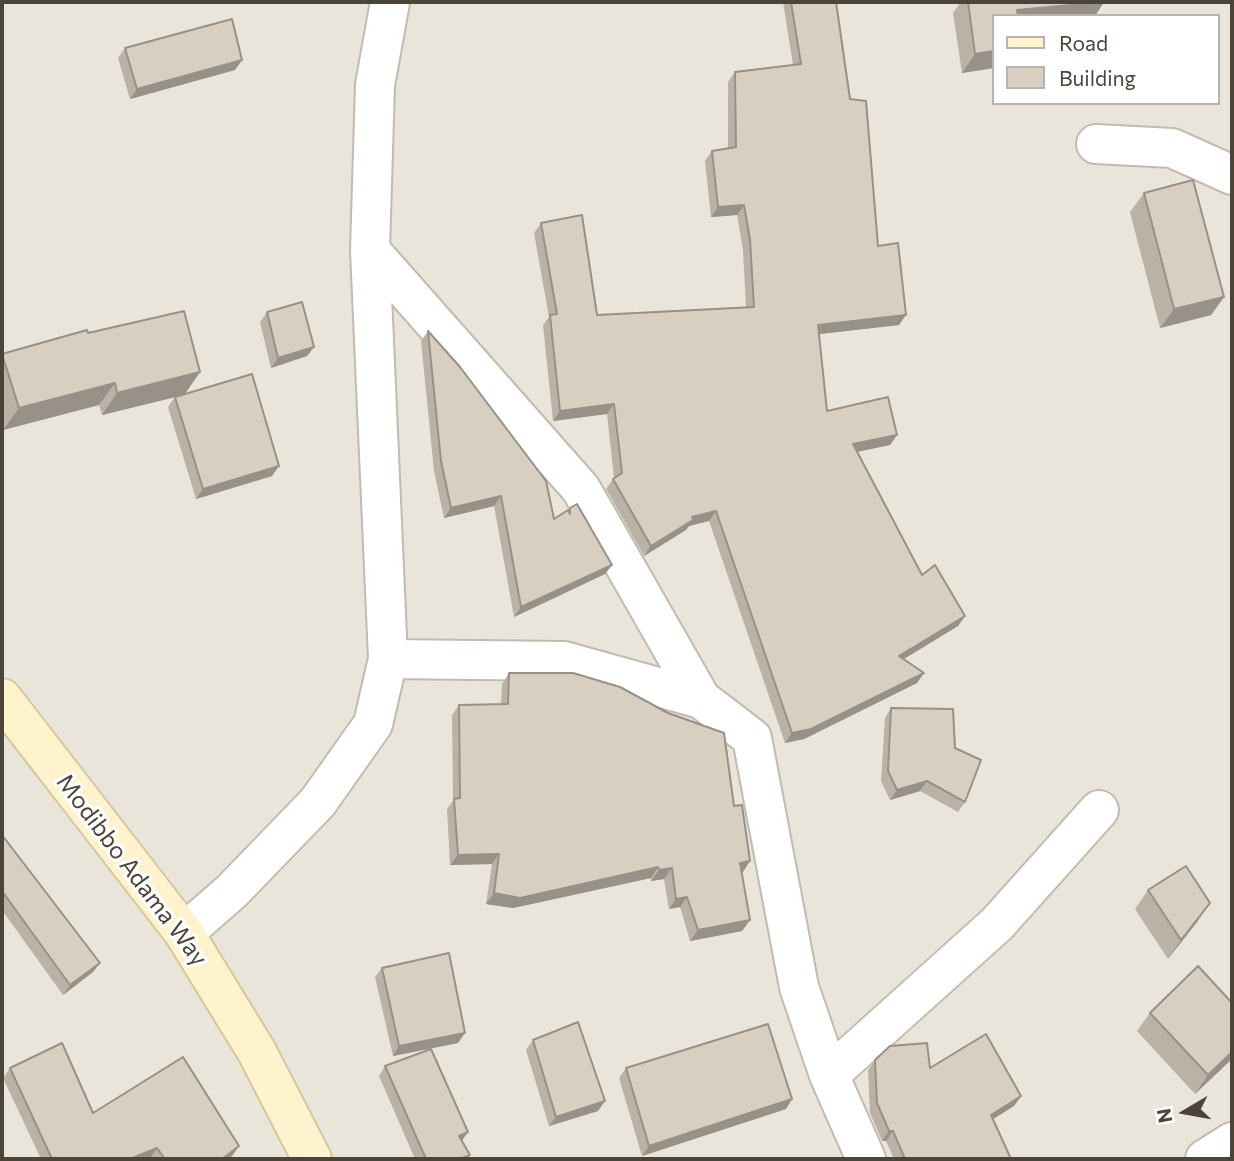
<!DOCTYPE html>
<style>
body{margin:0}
#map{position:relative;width:1234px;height:1161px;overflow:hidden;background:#f6f3ec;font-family:Commissioner,sans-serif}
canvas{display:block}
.frame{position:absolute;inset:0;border:4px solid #4b4439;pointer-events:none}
.legend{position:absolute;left:992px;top:14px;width:228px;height:91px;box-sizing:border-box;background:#fff;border:2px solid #b7b4b0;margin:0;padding:9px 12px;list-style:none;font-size:21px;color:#4b4439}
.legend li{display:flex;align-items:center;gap:14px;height:35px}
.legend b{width:35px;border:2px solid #b7b4b0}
.north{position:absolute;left:1150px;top:1077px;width:70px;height:70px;-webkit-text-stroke:5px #fff;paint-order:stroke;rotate:260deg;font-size:19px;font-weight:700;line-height:28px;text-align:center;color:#4b4439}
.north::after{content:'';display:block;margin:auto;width:24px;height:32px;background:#4b4439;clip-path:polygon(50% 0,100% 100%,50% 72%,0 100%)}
</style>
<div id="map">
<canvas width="1234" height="1161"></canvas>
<div class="frame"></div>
<ul class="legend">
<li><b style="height:9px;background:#fff3cd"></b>Road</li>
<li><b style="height:19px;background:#d8cfc1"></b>Building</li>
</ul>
<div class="north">N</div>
</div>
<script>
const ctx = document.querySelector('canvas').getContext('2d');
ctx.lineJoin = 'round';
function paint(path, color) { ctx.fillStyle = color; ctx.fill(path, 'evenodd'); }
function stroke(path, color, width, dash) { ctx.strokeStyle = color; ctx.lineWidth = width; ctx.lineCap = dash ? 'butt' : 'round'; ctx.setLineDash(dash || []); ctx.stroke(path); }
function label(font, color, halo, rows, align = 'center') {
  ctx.font = font + ' Commissioner,sans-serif'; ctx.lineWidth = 6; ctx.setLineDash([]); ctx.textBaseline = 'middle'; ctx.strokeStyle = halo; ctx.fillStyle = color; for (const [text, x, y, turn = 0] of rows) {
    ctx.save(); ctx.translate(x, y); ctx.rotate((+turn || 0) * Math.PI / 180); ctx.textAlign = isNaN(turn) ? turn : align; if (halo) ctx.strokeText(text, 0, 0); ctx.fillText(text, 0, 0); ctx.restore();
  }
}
const residential = new Path2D(`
 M2 2H1232V1159H2ZM994 16H1218V103H994Z`);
const street = new Path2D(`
 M1096 144 1172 148 1232 175
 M370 250 581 489 701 699 752 738 799 987 829 1075 866 1159
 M388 659 564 661 701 699
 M184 933 232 891 318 802 373 724 388 659 370 250 375 85 390 2
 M829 1075 997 924 1099 810
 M1205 1159 1232 1142`);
const secondary = new Path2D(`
 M2 698 184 933 257 1052 312 1159`);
const wall = new Path2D(`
 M783 2H836L850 99 878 246 899 325 819 334 827 411 897 435 890 445 857 452 922 575 965 616 958 626 904 659 924 673 917 683 804 739 785 743 709 521 689 526 686 530 644 556 606 489 614 478 607 414 553 421 543 325 549 317 534 233 541 223 597 315 746 308 743 250 737 215 711 217 705 161 712 151 728 149V82L735 72 793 65Z
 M961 2H1104L1095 16H994V68L962 73 953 13Z
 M125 48 242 60 235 70 130 99 118 58Z
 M1144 193 1224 297 1211 315 1160 328 1130 212Z
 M267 312 314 347 307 356 271 368 260 322Z
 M428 331 554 519 568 511 570 508 612 565 605 574 514 617 494 506 444 518 434 471 421 341Z
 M88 333 200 372 185 394 272 476 196 499 168 407 175 397 177 396 102 415 99 405 3 430 2 425V354Z
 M509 673 743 872H741L750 920 742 931 690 941 680 907 669 909 664 879 651 881V878L513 908 486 904 492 864 450 865 447 809 453 801 452 715 459 705 501 704 502 684Z
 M891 708 955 748 965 802 958 812 920 791 890 800 881 781 885 718Z
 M2 835 93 972 63 995 2 910Z
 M1148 890 1197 922 1168 959 1135 909Z
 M382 968 458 1043 393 1056 375 977Z
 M1150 1013 1232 1059 1195 1094 1137 1031Z
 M533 1040 598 1111 549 1126 526 1050Z
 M875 1060 930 1068 1021 1096 1014 1106 993 1119 1011 1159H894L886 1141H882L870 1113 868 1070Z
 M385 1066 462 1141 467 1159H415L379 1076Z
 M10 1068 93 1113 239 1146 232 1156 228 1159H152L151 1157 146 1159H41L3 1078Z
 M626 1068 792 1099 786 1109 642 1156 619 1078Z`);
const shadedWall = new Path2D(`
 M1104 2 1095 16H1013L1017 10Z
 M994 51V68L962 73 975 54Z
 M242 60 235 70 130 99 137 89Z
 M744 205 737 215 711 217 718 207Z
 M1224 297 1211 315 1160 328 1174 309Z
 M906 315 899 325 811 335 818 325Z
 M314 347 307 356 271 368 278 358Z
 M200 372 184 395 102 415 117 393Z
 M115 383 99 405 3 430 19 408Z
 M614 404 607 414 553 421 560 411Z
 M897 435 890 445 846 454 853 444Z
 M279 466 272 476 196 499 203 489Z
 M501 496 494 506 444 518 451 508Z
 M716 511 709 521 689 526 686 530 644 556 651 546 692 517Z
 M612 565 605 574 514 617 521 607Z
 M965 616 958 626 892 666 899 656Z
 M924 673 917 683 804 739 785 743 792 733Z
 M927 781 920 791 890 800 897 790Z
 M499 854 492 864 450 865 458 855Z
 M750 861 743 872 732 874 740 863Z
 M658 867 651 878 513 908 486 904 494 893Z
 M672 868 664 879 651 881 659 870Z
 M687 897 680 907 669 909 676 899Z
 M1210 903 1197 922 1168 959 1181 940Z
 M750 920 742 931 690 941 698 930Z
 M100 963 93 972 63 995 70 985Z
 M465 1033 458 1043 393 1056 399 1046Z
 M1232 1052V1059L1195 1094 1208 1075Z
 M1021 1096 1014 1106 984 1125 991 1115Z
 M792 1099 786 1109 642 1156 649 1146Z
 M605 1101 598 1111 549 1126 556 1117Z
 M889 1131H893L886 1141H882Z
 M468 1132 461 1142 459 1136Z
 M239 1146 232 1156 228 1159H222Z
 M157 1148 151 1157 146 1159H130Z`);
const building = new Path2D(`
 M791 2H836L850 99 866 101 878 246 898 243 906 315 818 325 827 411 888 397 897 435 853 444 922 575 935 565 965 616 899 656 924 673 811 729 792 733 716 511 692 517 693 520 651 546 613 479 622 473 614 404 560 411 550 315 557 314 541 223 582 215 597 315 754 307 750 240 744 205 718 207 712 151 736 147 735 72 801 64Z
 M968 2H1104L1017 10 1018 16H994V51L975 54Z
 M232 19 242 60 137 89 125 48Z
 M1193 180 1224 297 1174 309 1144 193Z
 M302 302 314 347 278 358 267 312Z
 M184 311 200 372 117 393 115 383 19 408 2 354 87 330 88 333Z
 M428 331 460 367 546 481 554 519 568 510 570 514V508L577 504 612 565 521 607 501 496 451 508 441 461Z
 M252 374 279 466 203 489 175 397Z
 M509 673H573L620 687 668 713 724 733 734 806 742 805 750 861 740 863 750 920 698 930 687 897 676 899 672 868 659 870 658 867 520 898 494 893 499 854 458 855 454 799 460 798 459 705 508 704Z
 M891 708 953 709 955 748 981 760 965 802 927 781 897 790 888 771Z
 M2 835 100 963 70 985 2 891Z
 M1186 866 1210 903 1181 940 1148 890Z
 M449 953 465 1033 399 1046 382 968Z
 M1198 966 1232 1003V1052L1208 1075 1150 1013Z
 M578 1022 605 1101 556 1117 533 1040Z
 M768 1024 792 1099 649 1146 626 1068Z
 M986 1034 1021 1096 991 1115 1011 1159H905L893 1131H889L877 1103 875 1060 890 1046 927 1043 930 1068Z
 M62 1043 93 1113 183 1057 239 1146 222 1159H165L157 1148 130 1159H52L10 1068Z
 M431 1049 468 1132 459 1136 470 1155 460 1159H426L385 1066Z`);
const streetNames = [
 ["Modibbo Adama Way",132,870,53]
];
paint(residential, '#eae5da');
stroke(street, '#c2bbae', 42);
stroke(secondary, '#d6c79b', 42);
stroke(street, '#fff', 38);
stroke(secondary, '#fff3cd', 38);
paint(wall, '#bab2a6');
paint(shadedWall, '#979187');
paint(building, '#d8cfc1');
stroke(building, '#979187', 2);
label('24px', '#4b4439', '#fff', streetNames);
</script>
